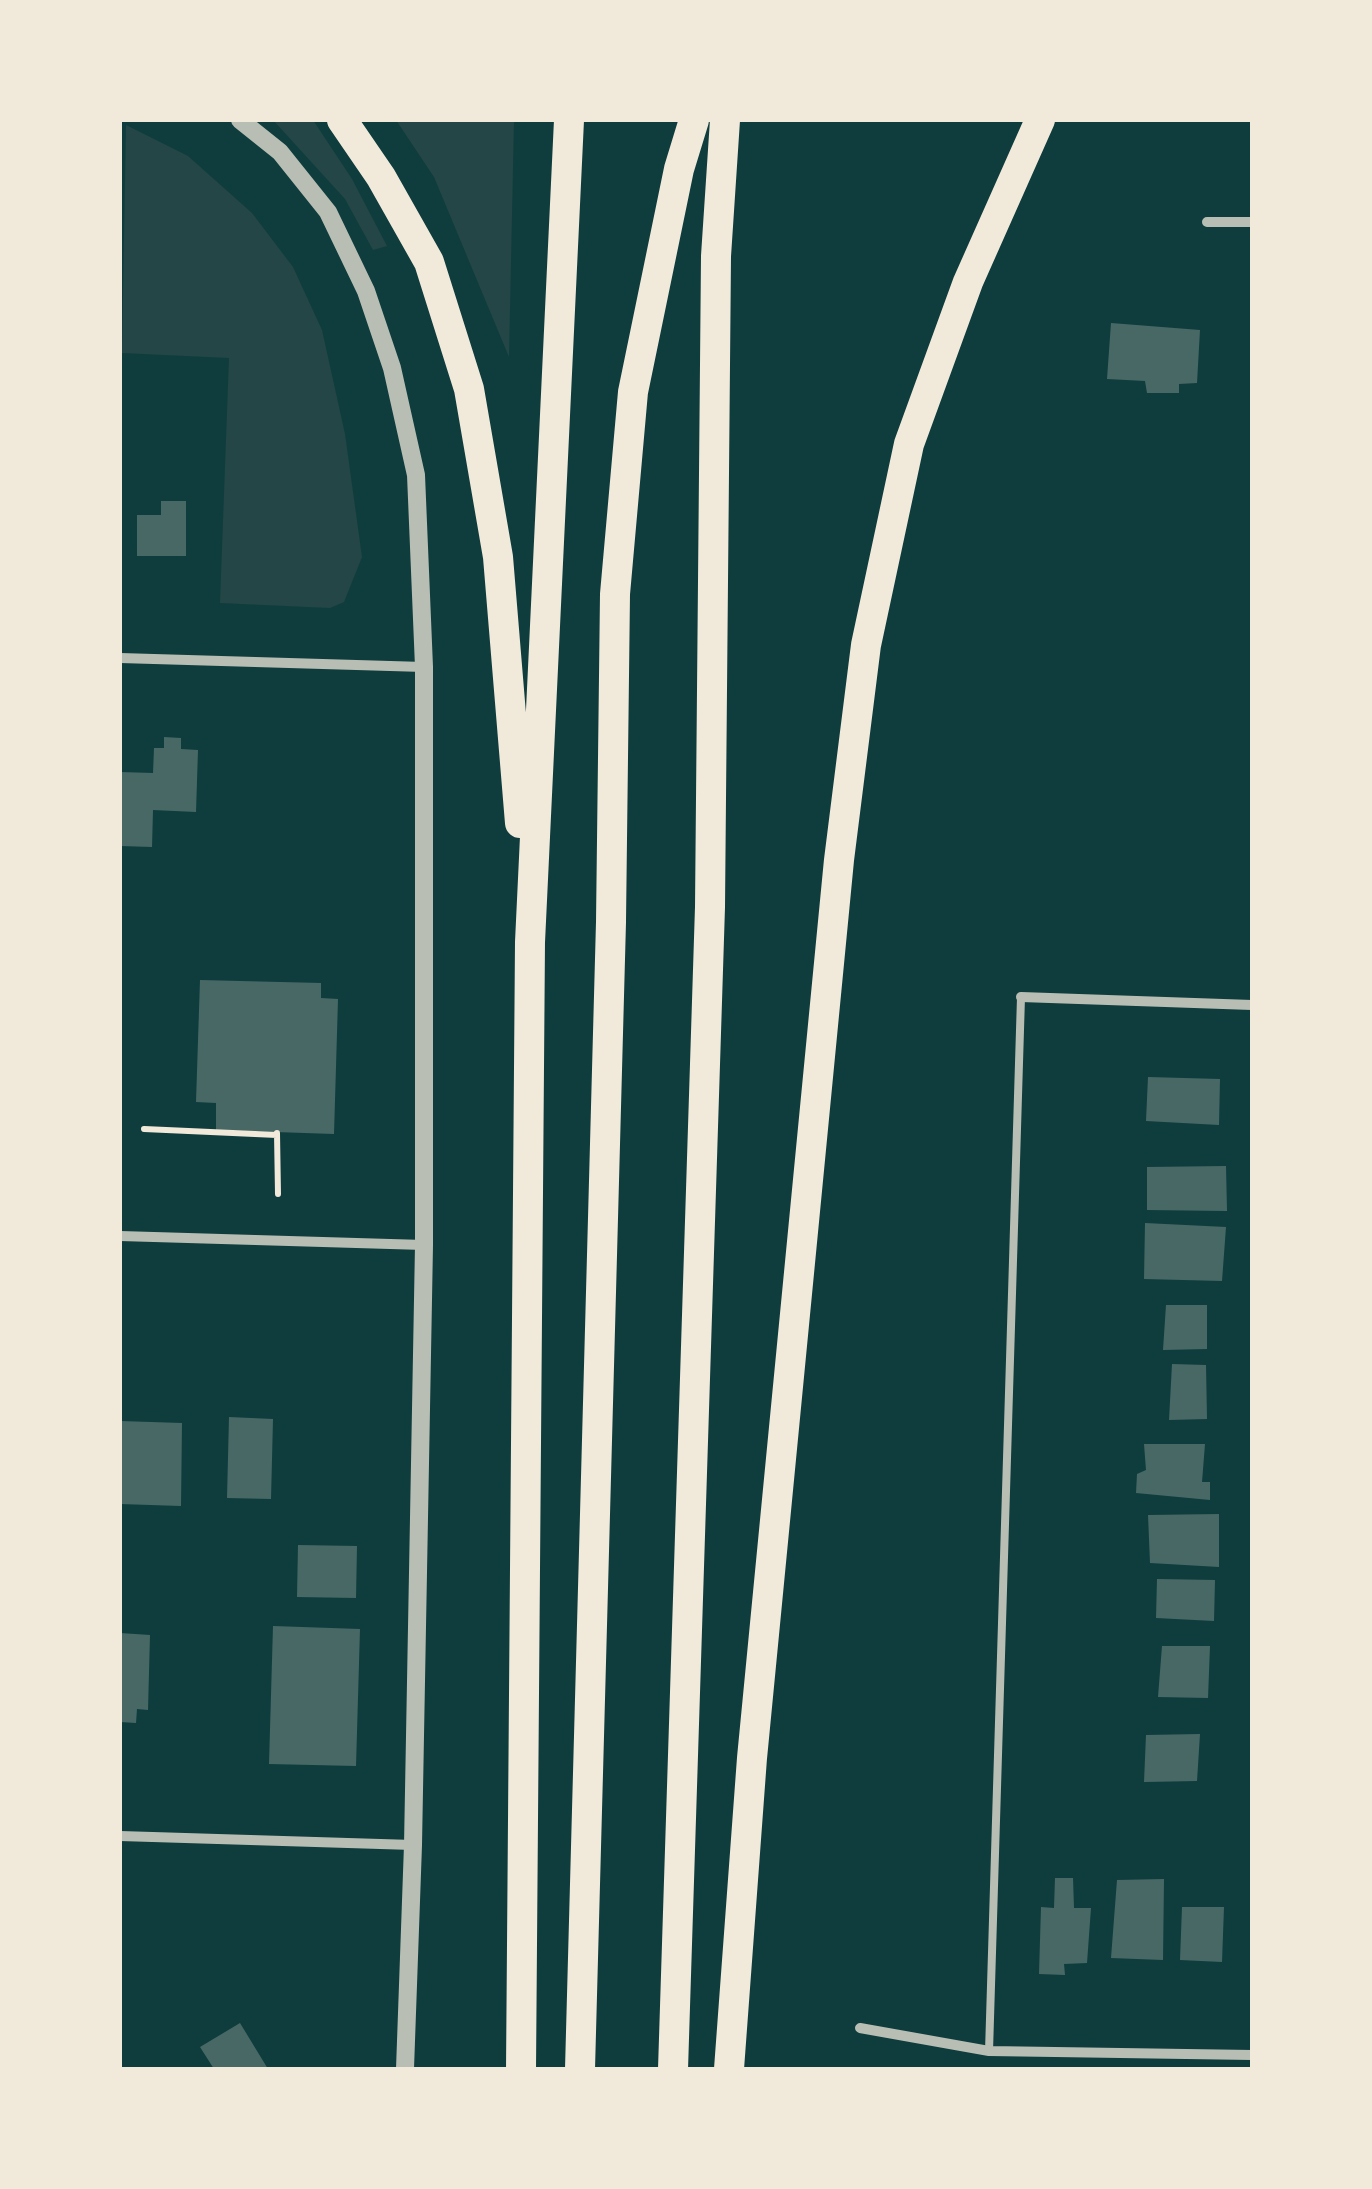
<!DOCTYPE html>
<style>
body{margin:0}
#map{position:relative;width:1372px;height:2189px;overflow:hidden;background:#0f3d3e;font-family:"Nunito Sans",sans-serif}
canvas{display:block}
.frame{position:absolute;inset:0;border:122px solid #f1e9da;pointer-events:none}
</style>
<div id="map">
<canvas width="1372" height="2189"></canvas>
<div class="frame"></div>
</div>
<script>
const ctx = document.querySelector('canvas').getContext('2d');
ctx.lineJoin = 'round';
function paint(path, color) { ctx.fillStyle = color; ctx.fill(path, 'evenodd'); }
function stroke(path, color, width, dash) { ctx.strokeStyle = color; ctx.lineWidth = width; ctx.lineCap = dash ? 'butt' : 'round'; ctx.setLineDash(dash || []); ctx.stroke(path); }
const green = new Path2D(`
 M273 120H313L352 179 387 246 373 250 345 199Z
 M396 120H514L509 357 434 177Z
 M126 125 188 156 252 213 293 267 322 330 345 434 362 557 344 602 330 608 220 603 229 358 122 353Z`);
const building = new Path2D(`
 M1111 323 1200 330 1197 383 1179 384V393H1147L1145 381 1107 379Z
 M161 501H186V556H137V515H161Z
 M164 737 181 738V749L198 750 196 812 153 810 152 847 120 846V772L153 773 154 748H164Z
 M200 980 321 983V998L338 999 334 1134 216 1130V1103L196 1102Z
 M1148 1077 1220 1079 1219 1125 1146 1121Z
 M1226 1166 1227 1211 1147 1210V1167Z
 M1145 1223 1226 1227 1222 1281 1144 1279Z
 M1166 1305H1207V1349L1163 1350Z
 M1172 1364 1206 1365 1207 1419 1169 1420Z
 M229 1417 273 1419 271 1499 227 1498Z
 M120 1421 182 1423 181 1506 120 1504Z
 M1144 1444H1205L1202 1482H1210V1500L1136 1493 1137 1474 1146 1470Z
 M1219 1514V1567L1150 1563 1148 1515Z
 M298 1545 357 1546 356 1598 297 1597Z
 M1157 1579 1215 1580 1214 1621 1156 1618Z
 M273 1626 360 1629 356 1766 269 1764Z
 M120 1633 150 1635 148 1710 137 1709 136 1723 120 1722Z
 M1162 1646H1210L1208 1698 1158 1697Z
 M1200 1734 1197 1781 1144 1782 1146 1735Z
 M1055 1878H1073L1074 1908H1091L1087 1963 1064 1964 1065 1975 1039 1974 1041 1907 1054 1908Z
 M1164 1879 1163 1960 1111 1958 1117 1880Z
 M1182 1907H1224L1222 1962 1180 1960Z
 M240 2023 268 2069H214L200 2047Z`);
const path = new Path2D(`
 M144 1129 277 1135
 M277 1133 278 1194`);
const service = new Path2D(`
 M989 2051 1021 997`);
const minor = new Path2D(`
 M1207 222H1252
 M120 658 424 667
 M1021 997 1252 1005
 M120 1236 424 1245
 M120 1836 413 1845
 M860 2028 989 2051 1252 2055`);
const tertiary = new Path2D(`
 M240 120 280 152 328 212 366 291 392 368 416 475 424 667V1245L413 1845 405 2069`);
const motorway = new Path2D(`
 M342 120 381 177 429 262 469 389 498 557 520 823
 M521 2069 530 942 569 120
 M580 2069 611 922 615 594 633 392 679 169 694 120
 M673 2069 710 907 716 256 725 120
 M729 2069 752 1758 839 860 866 645 909 444 968 282 1040 120`);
paint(green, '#244646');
paint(building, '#486865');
stroke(path, '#f1e9da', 6);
stroke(service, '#b8beb3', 8);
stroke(minor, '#b8beb3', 10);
stroke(tertiary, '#b8beb3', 18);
stroke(motorway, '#f1e9da', 30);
</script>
